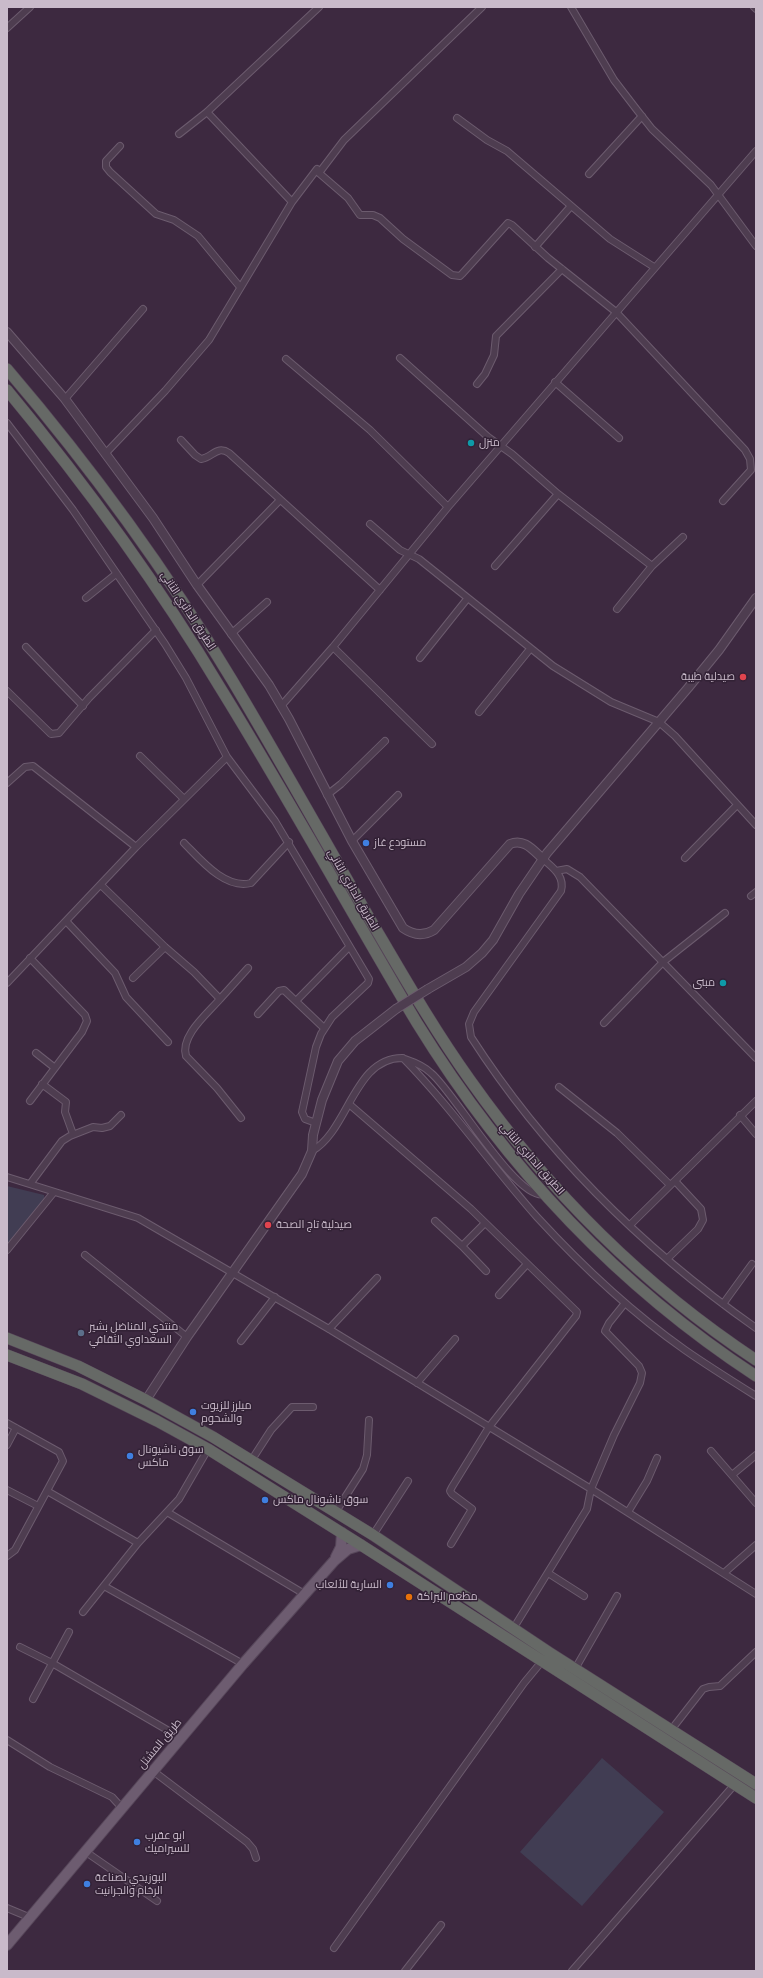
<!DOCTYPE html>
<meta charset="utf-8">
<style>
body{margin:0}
#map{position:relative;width:763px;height:1978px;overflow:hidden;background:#3d2940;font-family:Manrope,sans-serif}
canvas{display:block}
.frame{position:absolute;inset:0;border:8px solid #c9baca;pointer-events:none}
</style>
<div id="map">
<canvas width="763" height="1978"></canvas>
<div class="frame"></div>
</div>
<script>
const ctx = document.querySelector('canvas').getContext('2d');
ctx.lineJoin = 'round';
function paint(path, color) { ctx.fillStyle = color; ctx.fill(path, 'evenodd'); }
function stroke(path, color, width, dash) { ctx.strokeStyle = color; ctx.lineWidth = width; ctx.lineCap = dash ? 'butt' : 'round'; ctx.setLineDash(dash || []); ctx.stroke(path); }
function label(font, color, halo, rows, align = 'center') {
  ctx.font = font + ' Manrope,Cairo,sans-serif'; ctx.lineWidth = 3; ctx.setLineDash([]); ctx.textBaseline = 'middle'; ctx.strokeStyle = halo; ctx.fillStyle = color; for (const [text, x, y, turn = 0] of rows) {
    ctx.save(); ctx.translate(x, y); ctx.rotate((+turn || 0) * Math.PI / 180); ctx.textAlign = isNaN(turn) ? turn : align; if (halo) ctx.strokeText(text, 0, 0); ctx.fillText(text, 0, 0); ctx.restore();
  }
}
const green = new Path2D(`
 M7 1186 44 1195 45 1202 7 1245Z
 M602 1758 664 1812 582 1906 520 1852Z`);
const minor = new Path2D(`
 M571 7 614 80 637 110 652 129 711 185 756 246
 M754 7 756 9
 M7 28 30 7
 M207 112 292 202
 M457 118 487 140 507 151 610 239 654 267
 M179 134 207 112 319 7
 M120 146 106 161V167L110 172 156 214 174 220 198 236 240 287
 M319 173 348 198 360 215H373L380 218 403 239 452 275 460 276 462 274 508 223 512 225 548 258 616 312 745 450 750 459 751 470 723 501
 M589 174 642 116
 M535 247 571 206
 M400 358 488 437 512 454 558 494 652 566
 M286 359 370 430 448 507
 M555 382 619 438
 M477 384 485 374 494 355 496 336 562 269
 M65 399 143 309
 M7 423 73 510 165 644 186 678 227 757 275 821 369 979 368 983 332 1017 321 1034 316 1047 302 1112 305 1119 316 1123
 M181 440 195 455 201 459C213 457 217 445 229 453L380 590
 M105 454 165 391 209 340 292 202 317 169 319 173 344 140 482 7
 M370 524 400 550 419 559 553 666 611 702 659 722 675 736 756 825
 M495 566 558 494
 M197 585 280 500
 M86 598 116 574
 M617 609 652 566 683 537
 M231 634 267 602
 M26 647 83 706
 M333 647 432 744
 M420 658 467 599
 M7 691 51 734 59 733 89 698 156 630
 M282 705 333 647 448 507 756 151
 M479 712 530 649
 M140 756 184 799
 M7 783 25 767 33 766 136 847
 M327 795 341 784 385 741
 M352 841 398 795
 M184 843C200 859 225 890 251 883L289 842
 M685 858 737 805
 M543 859C553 868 565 876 561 891L474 1012 469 1024 471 1037C545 1152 645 1250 756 1328
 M556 871 567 869 580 877 756 1058
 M101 885 165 947 194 972 220 999 248 968
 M751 896 756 892
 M66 921 115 973 126 997 168 1042
 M133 978 165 947
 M7 983 136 847 227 757
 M220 999C207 1014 180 1036 186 1056L217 1088 241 1118
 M296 1001 349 947
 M258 1014 279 991 284 990 324 1028
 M604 1023 663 962 725 913
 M36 1053 55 1068
 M405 1059C414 1062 424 1066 431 1073 453 1090 518 1204 545 1194
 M42 1084 66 1102 65 1112 73 1134
 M559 1087 617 1133 670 1185
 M30 1101 82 1032 87 1021 85 1015 30 958
 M349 1104 471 1209 577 1312 576 1316 489 1427 452 1487 450 1491 452 1494 472 1509 451 1544
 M740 1115 756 1134
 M312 1151C349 1130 354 1057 403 1058 452 1108 491 1165 537 1217 582 1266 631 1312 685 1350 708 1366 732 1381 756 1396
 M7 1177 138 1218 329 1329 591 1489 756 1594
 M30 1184 62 1141 70 1136 93 1127 102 1128 110 1126 121 1115
 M435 1221 462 1246
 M485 1223 462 1246 486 1271
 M630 1225 756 1101
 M7 1250 54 1192
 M85 1255 187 1337
 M667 1259 698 1229 703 1220 701 1209 675 1181
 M499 1295 527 1264
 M723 1304 752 1264
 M329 1329 377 1278
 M241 1341 275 1297
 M417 1383 455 1339
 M7 1423 59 1452 63 1461 15 1550 7 1556
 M7 1445 16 1428
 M711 1451 756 1503
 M251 1461 271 1430 292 1407H313
 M732 1475 756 1455
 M7 1490 38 1506
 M47 1491 138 1543
 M167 1512 306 1595
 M628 1512 647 1481 657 1458
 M335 1513 363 1469 367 1455 369 1420
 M373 1535 408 1481
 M548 1573 584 1596
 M724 1573 756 1545
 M104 1586 243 1664
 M83 1612 138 1543 179 1499 208 1449
 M513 1629 587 1509 591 1489 614 1435 640 1383 642 1373 639 1366 605 1331 609 1323 625 1303
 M20 1647 52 1663 181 1738
 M575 1669 617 1596
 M33 1699 69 1632
 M671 1730 703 1689 709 1687 720 1686 756 1652
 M7 1740 50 1767 112 1797 122 1808
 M153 1771 247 1842 253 1849 256 1858
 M86 1852 157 1901
 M7 1908 31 1918
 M334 1948 524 1683 543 1660
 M405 1971 441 1925
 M572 1971 735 1784`);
const tertiary = new Path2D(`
 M7 332 65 399 153 518 197 585 269 685 289 719 352 841 403 928C413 935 424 936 434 930L510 844C524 838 533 850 543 859
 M428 989 466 967 482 953 493 940 519 894 547 853 688 688 719 650 756 598
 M146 1400 187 1337 302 1174 312 1151 313 1135 322 1100 338 1061 355 1041 396 1009`);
const primary = new Path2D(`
 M336 1557 341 1547 342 1533
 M7 1945 243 1664 334 1561 348 1549 361 1545`);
const trunk = new Path2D(`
 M7 369C90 466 166 570 232 680 278 757 322 836 367 914 400 970 432 1027 470 1080 547 1189 644 1286 756 1360
 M7 390C85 484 158 584 221 689 289 799 351 912 417 1023 504 1164 617 1285 756 1376
 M7 1338 78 1366 146 1400 213 1437 373 1535 550 1653 756 1784
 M7 1355 82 1384 157 1421 208 1449 361 1545 756 1798`);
const tertiaryBridge = new Path2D(`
 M396 1009 428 989`);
const markers = [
 [471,443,4,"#0f9aa8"],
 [743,677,4,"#e0444e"],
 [366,843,4,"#3f7fe0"],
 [723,983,4,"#0f9aa8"],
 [268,1225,4,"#e0444e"],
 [81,1333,4,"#5c6f8a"],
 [193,1412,4,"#3f7fe0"],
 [130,1456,4,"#3f7fe0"],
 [265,1500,4,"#3f7fe0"],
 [390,1585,4,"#3f7fe0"],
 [409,1597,4,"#e8710a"],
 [137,1842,4,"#3f7fe0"],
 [87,1884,4,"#3f7fe0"]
];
const poiNames = [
 ["منزل",479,443],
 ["صيدلية طيبة",735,677,"right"],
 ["مستودع غاز",374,843],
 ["مبنى",715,983,"right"],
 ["صيدلية تاج الصحة",276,1225],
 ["منتدي المناضل بشير",89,1327],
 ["السعداوي الثقافي",89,1340],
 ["ميلرز للزيوت",201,1406],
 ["والشحوم",201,1419],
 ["سوق ناشيونال",138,1450],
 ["ماكس",138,1463],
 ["سوق ناشونال ماكس",273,1500],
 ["السارية للألعاب",382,1585,"right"],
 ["مطعم البراكة",417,1597],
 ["ابو عقرب",145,1836],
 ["للسيراميك",145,1849],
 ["البوزيدي لصناعة",95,1878],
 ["الرخام والجرانيت",95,1891]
];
const streetNames = [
 ["الطريق الدائري الثاني",188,611,57],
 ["الطريق الدائري الثاني",353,890,60],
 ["الطريق الدائري الثاني",532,1159,49],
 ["طريق المشتل",160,1744,-50]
];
paint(green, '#413d53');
stroke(minor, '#6c5b6e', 8);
stroke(tertiary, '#6c5b6e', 10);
stroke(primary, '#57475a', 12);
stroke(trunk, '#564558', 12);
stroke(minor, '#4e3d50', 6);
stroke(tertiary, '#4e3d50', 8);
stroke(primary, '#6d5c70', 10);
stroke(trunk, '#666966', 11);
stroke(tertiaryBridge, '#6c5b6e', 10, []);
stroke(tertiaryBridge, '#4e3d50', 8);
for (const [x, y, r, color] of markers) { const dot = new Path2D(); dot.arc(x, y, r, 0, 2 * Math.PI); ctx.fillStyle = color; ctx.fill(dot); stroke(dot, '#332236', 1.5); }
label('11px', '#c9baca', '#332236', poiNames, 'left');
label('11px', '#c9baca', '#332236', streetNames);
</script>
